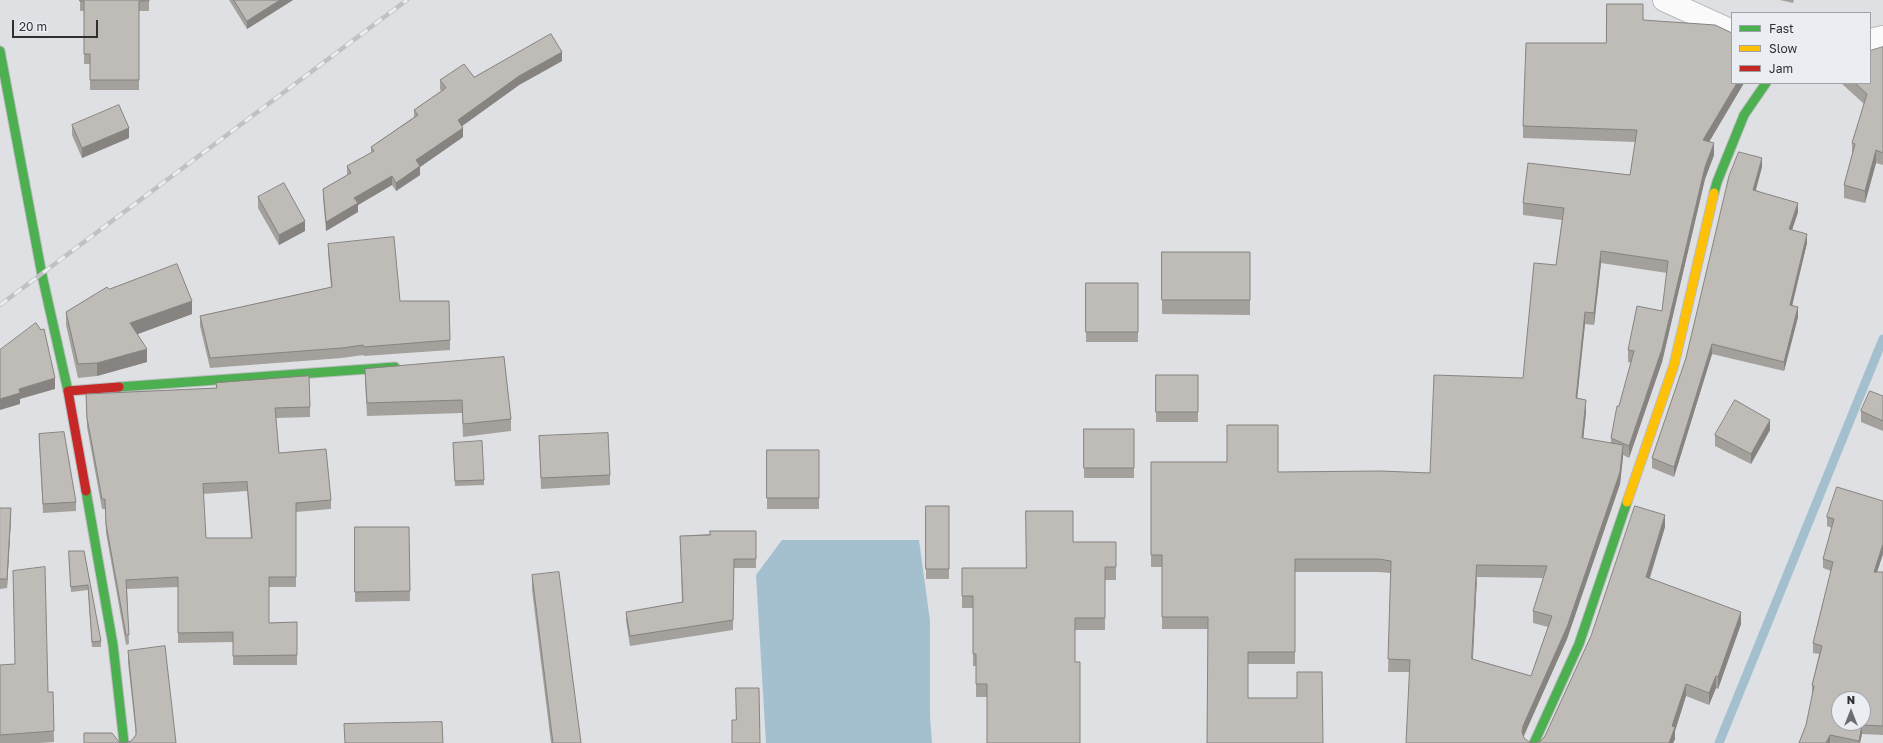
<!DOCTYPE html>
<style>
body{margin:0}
#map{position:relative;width:1883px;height:743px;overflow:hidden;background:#dee0e3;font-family:"Golos Text",sans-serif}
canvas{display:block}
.legend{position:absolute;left:1731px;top:12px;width:140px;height:72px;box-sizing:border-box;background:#eaeef2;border:1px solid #9fa2a5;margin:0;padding:5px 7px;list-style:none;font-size:12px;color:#2e2f31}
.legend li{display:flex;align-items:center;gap:8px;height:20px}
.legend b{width:20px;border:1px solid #9fa2a5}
.north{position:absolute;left:1831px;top:691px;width:40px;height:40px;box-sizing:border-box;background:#eaeef2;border:1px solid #9fa2a5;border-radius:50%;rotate:0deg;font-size:11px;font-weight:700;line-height:16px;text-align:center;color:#2e2f31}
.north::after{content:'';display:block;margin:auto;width:14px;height:18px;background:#6c6d6f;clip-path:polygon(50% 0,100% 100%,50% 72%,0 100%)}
.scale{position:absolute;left:12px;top:20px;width:86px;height:18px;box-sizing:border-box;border:2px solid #2e2f31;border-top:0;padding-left:5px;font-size:12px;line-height:14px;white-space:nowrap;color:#2e2f31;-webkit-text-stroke:3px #eaeef2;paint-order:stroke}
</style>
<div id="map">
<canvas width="1883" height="743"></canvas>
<ul class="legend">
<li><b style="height:5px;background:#4caf50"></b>Fast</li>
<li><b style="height:5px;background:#ffc107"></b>Slow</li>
<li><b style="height:5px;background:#c62828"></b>Jam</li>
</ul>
<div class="north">N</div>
<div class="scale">20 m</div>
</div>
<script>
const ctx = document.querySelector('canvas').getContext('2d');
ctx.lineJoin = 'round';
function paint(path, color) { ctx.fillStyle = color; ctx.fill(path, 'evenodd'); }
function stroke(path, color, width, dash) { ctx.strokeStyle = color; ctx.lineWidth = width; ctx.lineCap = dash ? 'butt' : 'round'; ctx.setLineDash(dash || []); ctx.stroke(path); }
const water = new Path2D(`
 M782 540H919L930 621V716L932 743H766L756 575Z`);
const stream = new Path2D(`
 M1719 743 1883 339`);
const street = new Path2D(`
 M1664 0 1732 31
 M1870 40 1883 37`);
const fast = new Path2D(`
 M0 51 42 275 68 391
 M1714 193 1717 182 1744 115 1766 83
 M119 387 395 367
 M86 491 113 645 124 743
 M1534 743 1579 644 1627 502`);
const slow = new Path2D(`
 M1627 502 1674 365 1714 193`);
const jam = new Path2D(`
 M86 491 68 391 119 387`);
const rail = new Path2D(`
 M0 305 407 0`);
const wall = new Path2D(`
 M80 0H149V11H139V90H90V64H84V11H80Z
 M229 0H293L247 29Z
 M1780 0H1794L1793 3Z
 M1643 20 1744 83 1709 142 1714 155 1705 179 1662 362 1629 458 1623 455 1620 484 1567 639 1523 736 1406 743 1410 672H1388L1391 573 1378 572H1295V664H1248V698L1323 743H1207L1208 629H1162V567H1151V462L1278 472 1430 473 1523 378 1556 265 1562 220 1523 215V203L1630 175 1636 142 1523 138V126L1606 43ZM1601 263 1667 273 1662 311 1628 350V362L1631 363 1611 438V443L1583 439 1586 412 1577 398 1585 324 1594 325ZM1477 577 1544 578 1533 611V623L1548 627 1531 676 1473 659Z
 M1883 47V165L1876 163 1865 203 1844 198V185L1852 156V143L1864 104 1841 83H1870Z
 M562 61 519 85 462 126 463 137 420 167V175L396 191 392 185 358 205V212L326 231 323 198V189L347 175V166L371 153V147L414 117V110L441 91 440 89V80L474 77Z
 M72 125 129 138 82 158 72 135Z
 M1762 167 1756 190 1798 212 1792 230 1807 243 1792 306 1798 317 1784 371 1712 354 1674 477 1652 468V458Z
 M258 197 305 231 279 245 258 208Z
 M328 244 450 340V350L364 356 363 355 342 358 210 368 200 326V316L331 287 328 253Z
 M1162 252H1250V315L1162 314Z
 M1086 283H1138V342H1086Z
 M109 289 192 314 137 334 147 362 97 376 78 378 66 325V312Z
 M504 357 511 419V431L463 437 462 413 367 416 365 381V369Z
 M1156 375H1198V422H1156Z
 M216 383 310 407V417L276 418 279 453 331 500V509L296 512V587H269V623L297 622V665H233V642L178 643V587L127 589 129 644 126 645 106 533 105 509H102L87 427 86 394 216 388ZM247 491 251 538H206L203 494Z
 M1883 396V431L1861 422V411Z
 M1084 429H1134V478H1084Z
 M1770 430 1751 464 1715 446V435Z
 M39 434 76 502V511L43 513 39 442Z
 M539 436 610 475V485L541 489Z
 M453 448 484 480V485L455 486Z
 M767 450H819V509H767Z
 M1883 501V554L1877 572H1883V735L1862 734 1860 743H1799L1806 725 1813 695 1812 694V685L1819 654 1813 653V643L1831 571 1823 568V559L1832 528 1827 526V517Z
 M926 506H949V579H926Z
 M0 508 11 518 7 588 0 589Z
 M355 527H409L410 601 355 602Z
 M1665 527 1650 578 1741 624 1718 689 1716 688 1709 705 1686 696 1675 731V739L1673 743H1535L1541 741 1545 736Z
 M756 531V568H734L733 630 630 646 626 621V612L682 602 680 536Z
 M1073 542H1116V580H1105V630H1075L987 697H976V666H973V608H962V568H1026Z
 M84 551 101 641V647H92L88 590 71 592 69 556Z
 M532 575 581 743H551L532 590Z
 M128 651 176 743H84L119 742 125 743 131 741 136 735 128 663Z
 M0 665 48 692H53L54 742 40 743H0Z`);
const shadedWall = new Path2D(`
 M280 0H293L247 29V21Z
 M562 52V61L519 85 458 129V120L519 76Z
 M1737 83H1744L1703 152V140Z
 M129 128V138L82 158V148Z
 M463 128V137L420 167V175L396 191V183L416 160Z
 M1714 143V155L1705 179 1662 362 1629 458V446L1705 167Z
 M1876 150V163L1865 203V191Z
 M1762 158V167L1753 199V190Z
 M392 176V185L358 205V212L326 231V222L354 198Z
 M1798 203V212L1789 239V229Z
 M305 221V231L279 245V235Z
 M1807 234V243L1790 314V305Z
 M1601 251V263L1594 325V313Z
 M192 301V314L130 337V323Z
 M1798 307V317L1784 371V362Z
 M1585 312V324L1576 410V398Z
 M1712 344V354L1674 477V467Z
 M147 349V362L97 376V363Z
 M55 378V389L20 399V404L0 410V399L19 389Z
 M1586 400V412L1582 451V438Z
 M1770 420V430L1751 464V454Z
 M1623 445V457L1620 484 1567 639 1523 738 1522 732 1523 726Z
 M11 508V518L7 588V579Z
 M1665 515V527L1646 589V577Z
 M1883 544V554L1874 581V572Z
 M1477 565V577L1472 671V659Z
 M1741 612V624L1718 689V677Z
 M1716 676V688L1709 705V693Z
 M1686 684V696L1675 731V739L1673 743H1669L1672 726Z
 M1862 725V734L1860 743H1859Z
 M1830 735V743H1826Z`);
const building = new Path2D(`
 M80 0H149V1H139V80H90V54H84V1H80Z
 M234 0H280L247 21Z
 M1607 4H1643V20L1715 25 1732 33V83H1737L1703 140 1714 143 1705 167 1662 349 1629 446 1611 438 1617 406H1619L1634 351 1628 350 1637 306 1662 311 1668 261 1601 251 1594 313 1585 312 1576 398 1586 400 1582 438 1623 445 1620 472 1567 627 1523 726 1522 732 1524 738 1529 742 1533 743H1406L1410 660 1388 659 1391 561 1378 559H1295V652H1248V698H1297V672H1322L1323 743H1207L1208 617H1162V555H1151V462H1227V425H1278V472L1381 471 1430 473 1434 375 1523 378 1534 263 1556 265 1564 208 1523 203 1528 163 1630 175 1637 130 1523 126 1526 43H1606ZM1477 565 1547 566 1533 611 1552 616 1531 676 1472 659Z
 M551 34 562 52 519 76 458 120 463 128 416 160 420 166 396 183 392 176 354 198 358 203 326 222 323 189 351 173 347 166 374 151 371 147 418 115 414 110 446 88 440 80 464 64 474 77Z
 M1883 47V153L1876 150 1865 191 1844 185 1855 144 1852 143 1867 94 1855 83H1870V51Z
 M119 105 129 128 82 148 72 125Z
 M1739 152 1762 158 1753 190 1798 203 1789 229 1807 234 1790 305 1798 307 1784 362 1712 344 1674 467 1652 458 1686 358 1729 176Z
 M284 183 305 221 279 235 258 197Z
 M394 237 400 301H449L450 340 364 347 363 345 342 348 210 358 200 316 332 287 328 244Z
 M1162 252H1250V300H1162Z
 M177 264 192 301 130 323 147 349 97 363 78 364 66 312 107 287 109 289Z
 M1086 283H1138V332H1086Z
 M36 323 41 330 44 329 55 378 19 389 20 393 0 399V350Z
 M504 357 511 419 463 424 462 400 367 403 365 369Z
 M1156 375H1198V412H1156Z
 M309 376 310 407 275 408 279 453 326 449 331 500 296 503V577H269V623L297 622V655L233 656V632L178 633V577L126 580 129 635H126L106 524 105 499H102L87 418 86 394 217 388 216 383ZM247 482 252 538H206L203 484Z
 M1870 391 1883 396V421L1861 411Z
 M1735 400 1770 420 1751 454 1715 435Z
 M1084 429H1134V468H1084Z
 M64 432 76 502 43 504 39 434Z
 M608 433 610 475 541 478 539 436Z
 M482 441 484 480 455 481 453 443Z
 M767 450H819V498H767Z
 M1837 487 1883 501V544L1874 572H1883V726L1862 725 1859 741 1830 735 1826 743H1799L1806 725 1814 686 1812 685 1822 646 1813 643 1833 562 1823 559 1834 519 1827 517ZM1839 699H1863V723H1839Z
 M926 506H949V569H926Z
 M1635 506 1665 515 1646 577 1741 612 1718 677 1716 676 1709 693 1686 684 1672 726 1675 727 1669 743H1535L1541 741 1545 736 1591 636Z
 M0 508H11L7 579H0Z
 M1026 511H1073V542H1116V567H1105V618H1075V662H1080V743H987V684H976V654H973V596H962V568H1026Z
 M355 527H409L410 591 355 592Z
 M710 531H756V559H734L733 620 630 636 626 612 683 602 680 536 710 535Z
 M69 551H84L101 641 92 642 88 585 71 587Z
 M45 567 48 692H53L54 731 0 735V665L15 664 13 571Z
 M559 572 581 743H553L532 575Z
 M165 646 176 743H84V733H112L119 742 125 743 131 741 136 735V729L128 651Z
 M736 688H759L760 743H732V720H736Z
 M442 722 443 743H345L344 724Z`);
paint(water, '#a4c0cf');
stroke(stream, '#a4c0cf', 9);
stroke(street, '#babbbd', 24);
stroke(fast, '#babbbd', 11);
stroke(slow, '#babbbd', 11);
stroke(jam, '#babbbd', 11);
stroke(street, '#fafafb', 22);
stroke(fast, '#4caf50', 9);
stroke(slow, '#ffc107', 9);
stroke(jam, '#c62828', 9);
stroke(rail, '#c1c1c2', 4.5);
stroke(rail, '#eaeef2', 3, [9]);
paint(wall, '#a4a19d');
paint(shadedWall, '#868380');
paint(building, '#bfbbb7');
stroke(building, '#868380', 1);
</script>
